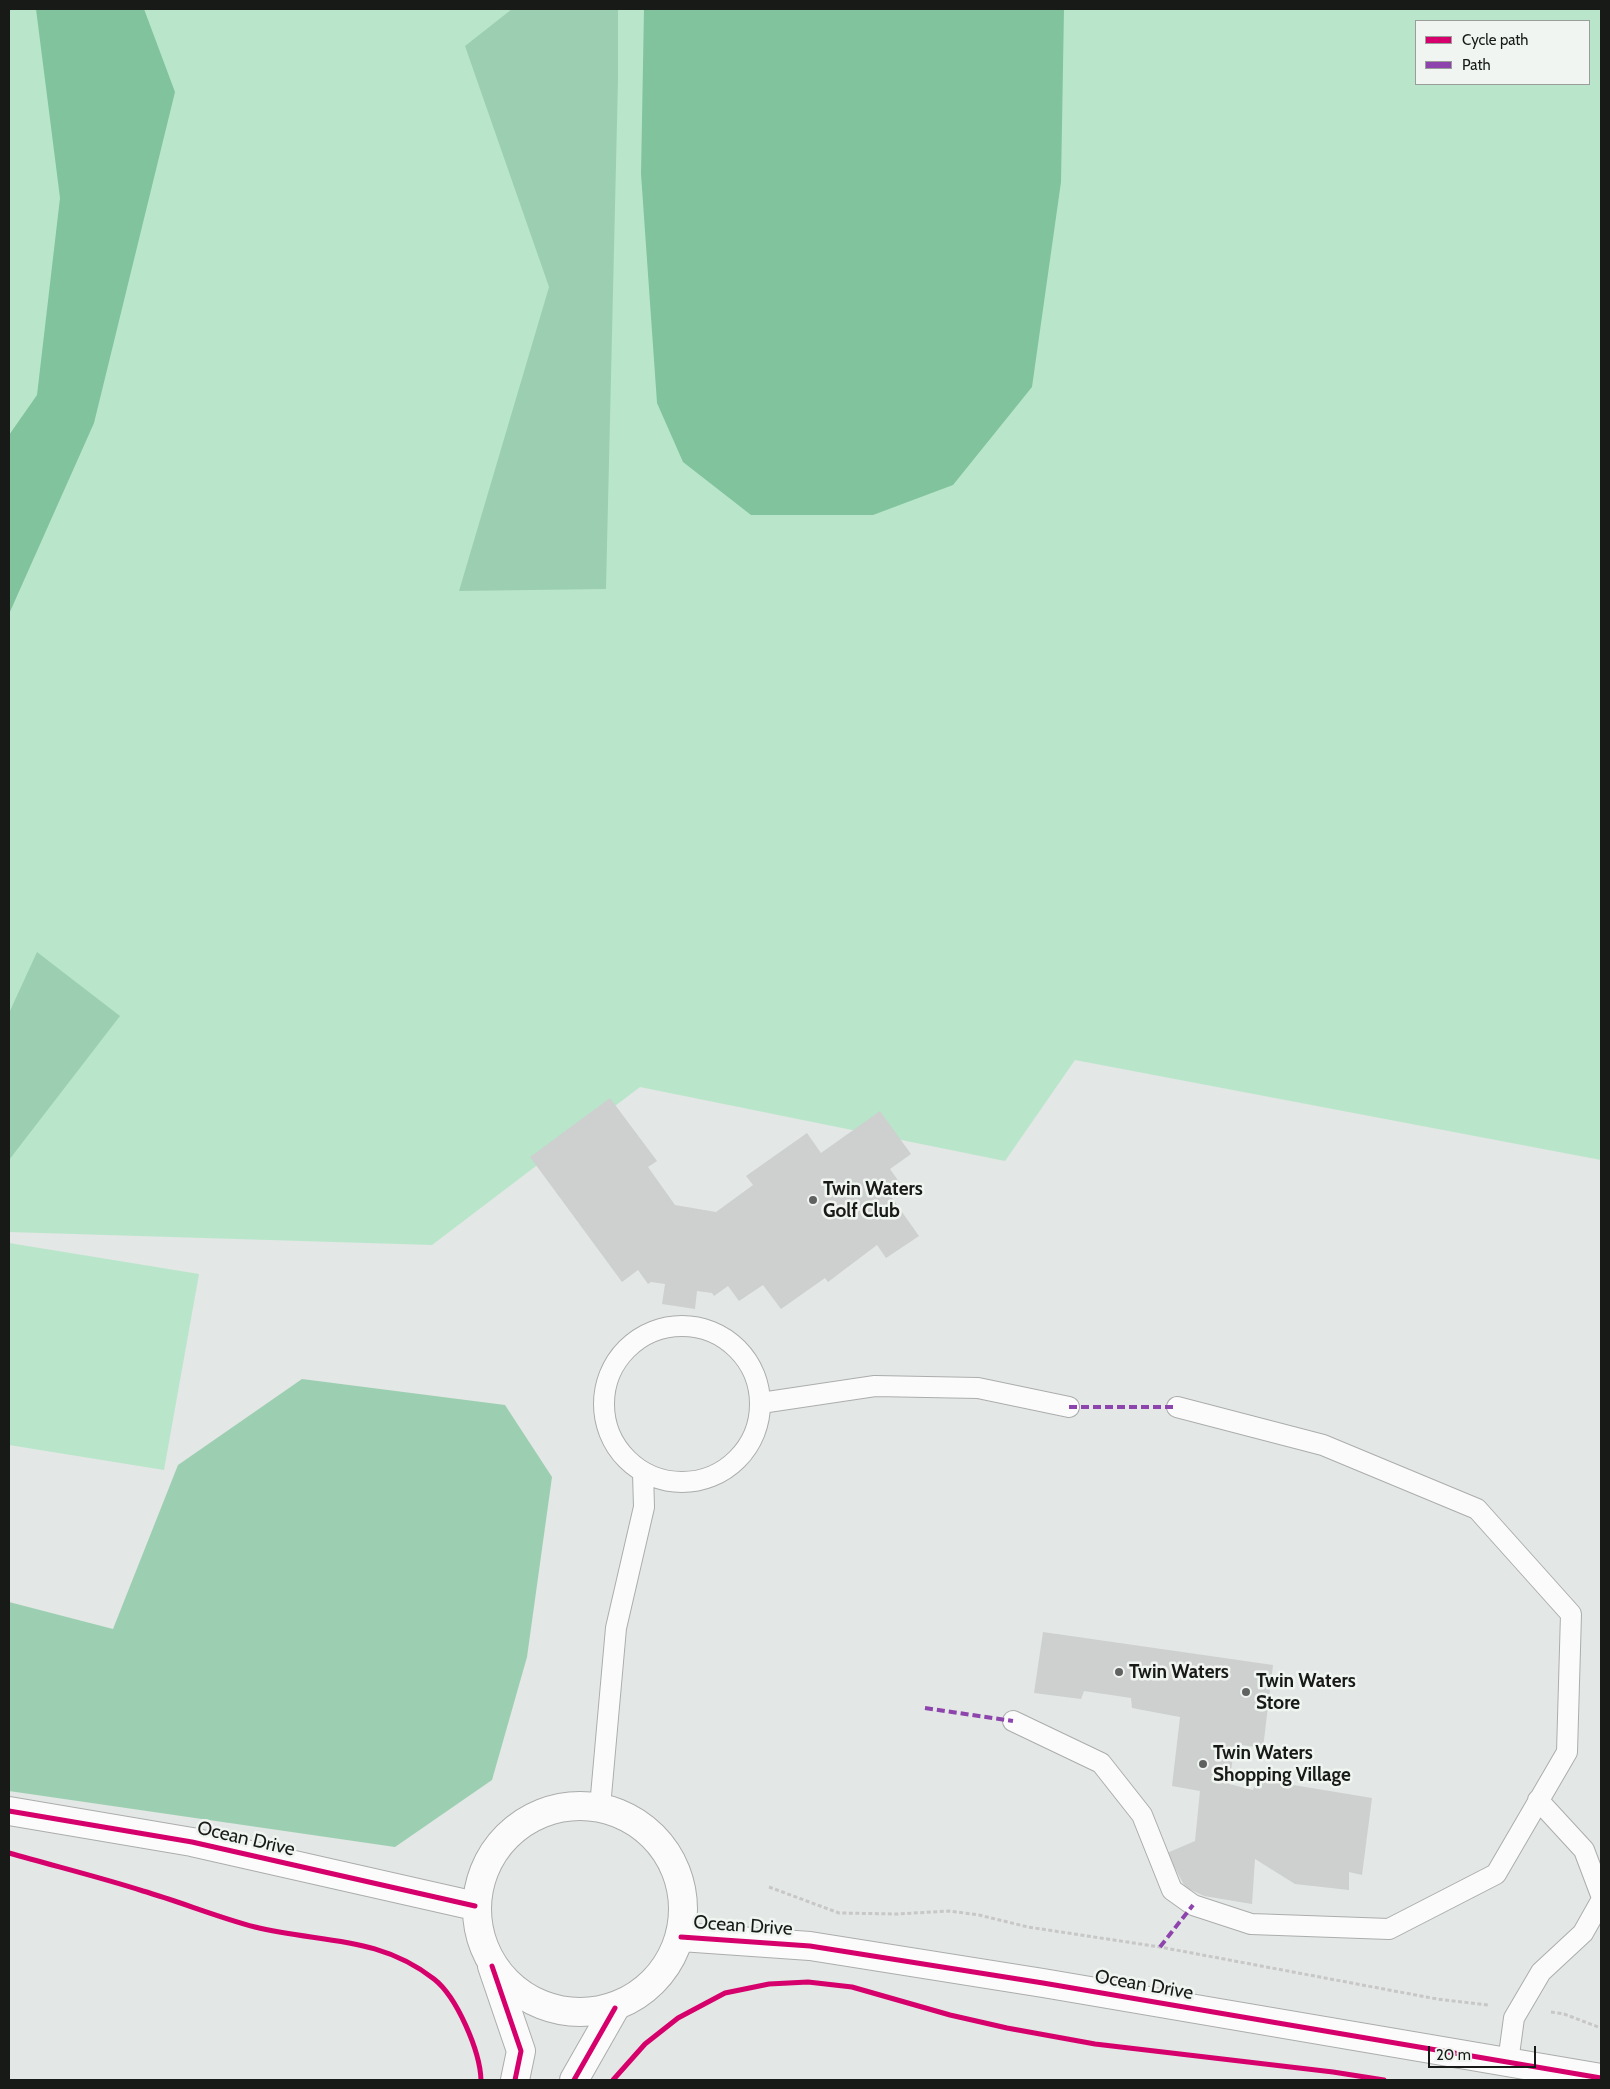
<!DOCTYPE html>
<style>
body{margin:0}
#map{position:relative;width:1610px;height:2089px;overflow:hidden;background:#e3e7e5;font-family:Cabin,sans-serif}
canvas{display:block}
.frame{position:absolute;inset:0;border:10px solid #181a18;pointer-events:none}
.legend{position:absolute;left:1415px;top:20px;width:175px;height:65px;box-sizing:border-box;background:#f0f5f1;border:1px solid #9a9d9a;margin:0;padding:6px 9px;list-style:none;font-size:15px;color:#181a18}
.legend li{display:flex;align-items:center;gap:10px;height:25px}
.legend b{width:25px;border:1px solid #9a9d9a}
.scale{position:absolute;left:1428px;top:2046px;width:108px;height:22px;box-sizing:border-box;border:2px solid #181a18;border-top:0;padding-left:6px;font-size:15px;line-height:18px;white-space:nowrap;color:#181a18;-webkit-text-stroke:4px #f0f5f1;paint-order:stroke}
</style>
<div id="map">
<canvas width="1610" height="2089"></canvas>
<div class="frame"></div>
<ul class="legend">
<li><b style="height:6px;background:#d6006c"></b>Cycle path</li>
<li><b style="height:6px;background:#8e44ad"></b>Path</li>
</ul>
<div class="scale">20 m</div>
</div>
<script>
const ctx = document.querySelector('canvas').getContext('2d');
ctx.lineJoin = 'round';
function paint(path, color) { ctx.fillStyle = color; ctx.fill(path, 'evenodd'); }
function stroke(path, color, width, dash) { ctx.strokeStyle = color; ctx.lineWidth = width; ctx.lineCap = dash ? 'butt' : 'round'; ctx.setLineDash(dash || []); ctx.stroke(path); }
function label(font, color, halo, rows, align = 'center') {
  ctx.font = font + ' Cabin,sans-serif'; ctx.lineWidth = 5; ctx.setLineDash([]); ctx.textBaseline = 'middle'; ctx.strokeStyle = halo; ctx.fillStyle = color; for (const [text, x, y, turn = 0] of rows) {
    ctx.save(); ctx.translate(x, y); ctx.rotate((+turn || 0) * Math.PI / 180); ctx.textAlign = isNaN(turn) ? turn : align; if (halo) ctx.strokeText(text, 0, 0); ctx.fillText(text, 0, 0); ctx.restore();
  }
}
const green = new Path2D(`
 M10 9H1601V1160L1075 1060 1005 1161 640 1087 432 1245 9 1232ZM1416 21H1589V84H1416Z
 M9 1243 199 1274 164 1470 9 1445Z`);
const forest = new Path2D(`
 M512 9H618V80L606 589 459 591 549 287 465 46Z
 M37 952 120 1016 9 1160V1013Z
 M302 1379 505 1405 552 1477 527 1657 492 1780 395 1847 9 1791V1602L113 1629 178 1465Z`);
const water = new Path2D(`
 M36 9H144L175 92 94 423 9 614V435L37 395 60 198Z
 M644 9H1064L1061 182 1032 387 953 485 873 515H751L683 462 657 403 641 174Z`);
const building = new Path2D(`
 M610 1098 657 1161 648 1167 675 1205 716 1212 753 1185 746 1176 807 1133 821 1153 880 1111 911 1154 890 1169 902 1186 890 1195 919 1236 886 1258 877 1245 828 1282 825 1278 781 1309 763 1285 739 1301 728 1286 714 1296 712 1293 697 1291 695 1309 662 1304 665 1284 651 1282 648 1284 638 1270 622 1282 530 1157Z
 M1043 1632 1273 1665 1263 1748 1235 1744 1229 1784 1253 1790 1257 1779 1372 1798 1362 1875 1349 1872V1890L1295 1884 1255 1859 1252 1904 1204 1896 1185 1887 1167 1853 1195 1841 1200 1791 1172 1786 1180 1717 1132 1708 1131 1698 1084 1691 1081 1699 1034 1693Z`);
const path = new Path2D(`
 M769 1887 839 1913 898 1914 949 1911 979 1915 1028 1927 1160 1947 1437 1999 1488 2005
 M1551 2012 1564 2014 1601 2028`);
const lane = new Path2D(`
 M604 1404a78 78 0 1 1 156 0a78 78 0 1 1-156 0Z
 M761 1403 875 1386 978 1388 1069 1407
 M1013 1721 1101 1763 1142 1815 1172 1890 1193 1905 1251 1924 1389 1929 1496 1874 1567 1752 1571 1614 1477 1509 1323 1445 1177 1407
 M1538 1800 1584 1850 1601 1895
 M600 1807 616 1628 644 1507 643 1473
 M1508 2062 1514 2018 1541 1972 1583 1933 1601 1901`);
const street = new Path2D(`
 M492 1966 521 2051 515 2080
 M574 2080 615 2008`);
const secondary = new Path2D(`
 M477 1909a103 103 0 1 1 206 0a103 103 0 1 1-206 0Z
 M9 1811 192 1842 475 1906
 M681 1937 810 1946 1043 1983 1601 2078`);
const quiet = new Path2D(`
 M1069 1407H1177
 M925 1708 1013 1721
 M1160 1947 1193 1905`);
const cycleway = new Path2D(`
 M9 1811 192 1842 475 1906
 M9 1853C54 1866 99 1877 143 1891 181 1902 217 1917 255 1927 319 1943 378 1935 434 1979 457 1997 480 2051 481 2080
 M681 1937 810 1946 1043 1983 1601 2078
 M492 1966 521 2051 515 2080
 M574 2080 615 2008
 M613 2080 645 2044 678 2018 725 1993 769 1984 808 1982 852 1987 950 2015 1007 2028 1095 2044 1333 2072 1384 2080`);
const markers = [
 [813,1200,5,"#5f6260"],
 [1119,1672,5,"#5f6260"],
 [1246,1692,5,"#5f6260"],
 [1203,1764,5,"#5f6260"]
];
const poiNames = [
 ["Twin Waters",823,1189],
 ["Golf Club",823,1211],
 ["Twin Waters",1129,1672],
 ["Twin Waters",1256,1681],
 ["Store",1256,1703],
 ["Twin Waters",1213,1753],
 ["Shopping Village",1213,1775]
];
const streetNames = [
 ["Ocean Drive",246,1839,13],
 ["Ocean Drive",743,1926,4],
 ["Ocean Drive",1144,1985,10]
];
paint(green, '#b9e6ca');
paint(forest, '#9ccfb1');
paint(water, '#81c39c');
paint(building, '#cdd0cf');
stroke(lane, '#abadac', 22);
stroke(street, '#abadac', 30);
stroke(secondary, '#abadac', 30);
stroke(path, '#c7c7c7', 3, [4, 2.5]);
stroke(lane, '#fbfbfb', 20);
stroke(street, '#fbfbfb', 28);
stroke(secondary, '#fbfbfb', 28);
stroke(quiet, '#8e44ad', 4, [8, 4]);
stroke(cycleway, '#d6006c', 5);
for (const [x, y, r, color] of markers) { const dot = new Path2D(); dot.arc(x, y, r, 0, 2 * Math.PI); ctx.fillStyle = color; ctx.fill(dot); stroke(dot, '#f0f5f1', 2); }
label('bold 19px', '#181a18', '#f0f5f1', poiNames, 'left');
label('19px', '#181a18', '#f0f5f1', streetNames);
</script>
